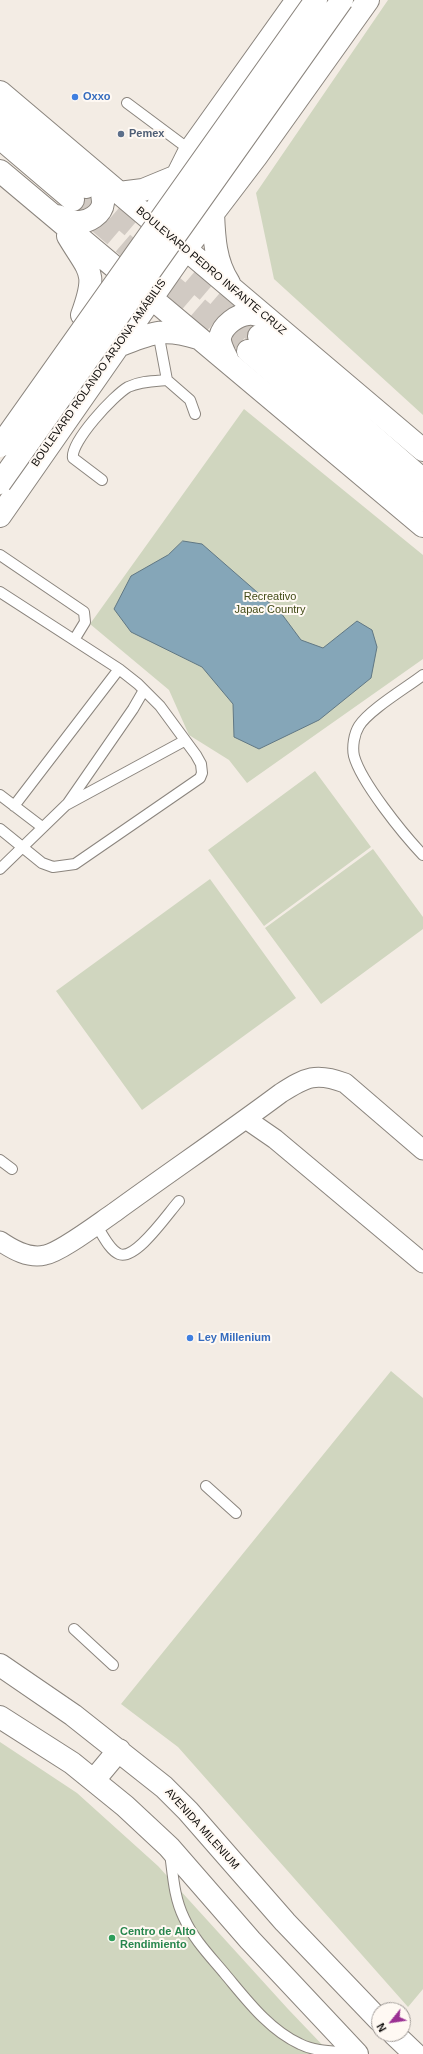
<!DOCTYPE html>
<meta charset="utf-8">
<style>
body{margin:0}
#map{position:relative;width:423px;height:2054px;overflow:hidden;background:#f3ece4;font-family:Helvetica,sans-serif}
canvas{display:block}
.north{position:absolute;left:371px;top:2002px;width:40px;height:40px;box-sizing:border-box;background:#fff9f3;border:1px solid #9f9a96;border-radius:50%;rotate:240deg;font-size:11px;font-weight:700;line-height:16px;text-align:center;color:#0e0c0a}
.north::after{content:'';display:block;margin:auto;width:14px;height:18px;background:#9b3193;clip-path:polygon(50% 0,100% 100%,50% 72%,0 100%)}
</style>
<div id="map">
<canvas width="423" height="2054"></canvas>
<div class="north">N</div>
</div>
<script>
const ctx = document.querySelector('canvas').getContext('2d');
ctx.lineJoin = 'round';
function paint(path, color) { ctx.fillStyle = color; ctx.fill(path, 'evenodd'); }
function stroke(path, color, width, dash) { ctx.strokeStyle = color; ctx.lineWidth = width; ctx.lineCap = dash ? 'butt' : 'round'; ctx.setLineDash(dash || []); ctx.stroke(path); }
function label(font, color, halo, rows, align = 'center') {
  ctx.font = font + ' Helvetica,sans-serif'; ctx.lineWidth = 4; ctx.setLineDash([]); ctx.textBaseline = 'middle'; ctx.strokeStyle = halo; ctx.fillStyle = color; for (const [text, x, y, turn = 0] of rows) {
    ctx.save(); ctx.translate(x, y); ctx.rotate((+turn || 0) * Math.PI / 180); ctx.textAlign = isNaN(turn) ? turn : align; if (halo) ctx.strokeText(text, 0, 0); ctx.fillText(text, 0, 0); ctx.restore();
  }
}
const green = new Path2D(`
 M388 0H423V415L274 279 256 193Z
 M244 409 423 555V659L247 783 229 760 189 735 169 690 90 624Z
 M315 771 371 847 264 926 208 850Z
 M373 849 423 917V929L321 1004 265 928Z
 M210 879 296 998 142 1110 56 991Z
 M391 1371 423 1398V1989L408 2007 178 1747 121 1704Z
 M0 1742 77 1793 158 1866 288 2009 331 2054H0Z`);
const water = new Path2D(`
 M183 541 202 544 281 613 301 640 323 648 357 621 372 630 377 647 371 678 319 720 259 749 234 737 233 704 202 667 131 632 114 609 131 576 168 555Z`);
const highwayTunnel = new Path2D(`
 M90 191 259 336
 M73 200 248 351`);
const lane = new Path2D(`
 M127 103 190 150
 M158 332 167 380 190 400 195 414
 M102 480 73 458C70 442 114 395 128 387 140 381 154 381 167 380
 M0 555 84 612 85 622 74 640
 M0 592 119 669 138 684 160 706 196 755 201 764 202 773 200 778 75 864 53 867 42 863 0 829
 M423 675C406 688 369 710 359 726 354 734 352 747 354 756 361 782 403 834 423 855
 M0 795 42 827
 M68 803 133 709 144 690
 M14 806 119 669
 M0 869 66 805 184 741
 M0 1160 12 1169
 M96 1225C102 1233 109 1250 119 1254 136 1261 168 1213 179 1201
 M206 1486 236 1513
 M74 1629 113 1665
 M170 1853C173 1875 174 1898 184 1918 194 1940 210 1956 225 1974 246 1999 269 2030 300 2044 316 2052 335 2051 353 2053`);
const street = new Path2D(`
 M246 1119 275 1139 423 1263
 M0 1241C13 1250 29 1259 45 1255 61 1252 100 1222 115 1212 170 1172 226 1134 281 1093 306 1077 316 1072 345 1083L423 1150`);
const secondary = new Path2D(`
 M0 92 423 450
 M0 171 423 526
 M119 193 143 190 177 176
 M213 213C214 237 215 262 229 283
 M57 216C63 218 71 222 77 222 88 223 102 214 103 203 103 195 100 184 99 176
 M150 218 177 176 190 150 297 0
 M68 236C90 273 98 271 82 315
 M118 346C152 333 162 327 198 338
 M228 361C225 354 219 345 220 337 223 325 237 315 248 314 256 313 263 317 269 320
 M0 516 186 249 256 157 368 0
 M0 1665 73 1715 164 1787 188 1811 285 1922 379 2020
 M0 1717 72 1763 125 1806 169 1847 250 1940 357 2054
 M94 1780 119 1750
 M394 2034 415 2054`);
const highway = new Path2D(`
 M0 114 86 187
 M0 138 73 200
 M259 336 423 480
 M248 351 423 501`);
const secondaryBridge = new Path2D(`
 M0 446 316 0
 M0 483 342 0`);
const markers = [
 [75,97,4,"#3f7fe0"],
 [121,134,4,"#5c6f8a"],
 [190,1338,4,"#3f7fe0"],
 [112,1938,4,"#2e9e5b"]
];
const shopNames = [
 ["Oxxo",83,97],
 ["Ley Millenium",198,1338]
];
const serviceNames = [
 ["Pemex",129,134]
];
const streetNames = [
 ["BOULEVARD PEDRO INFANTE CRUZ",211,271,40],
 ["BOULEVARD ROLANDO ARJONA AMÁBILIS",99,373,-55],
 ["AVENIDA MILENIUM",202,1829,48]
];
const parkNames = [
 ["Recreativo",270,597],
 ["Japac Country",270,610]
];
const leisureNames = [
 ["Centro de Alto",120,1932],
 ["Rendimiento",120,1945]
];
paint(green, '#d0d6bf');
paint(water, '#85a6b8');
stroke(water, '#617884', 1);
stroke(highwayTunnel, '#d1cac3', 22, [22, 11]);
stroke(lane, '#8b857e', 12);
stroke(street, '#8b857e', 21);
stroke(secondary, '#8b857e', 24);
stroke(highway, '#8b857e', 24);
stroke(lane, '#fff', 10);
stroke(street, '#fff', 19);
stroke(secondary, '#fff', 22);
stroke(highway, '#fff', 22);
stroke(secondaryBridge, '#8b857e', 24, []);
stroke(secondaryBridge, '#fff', 22);
for (const [x, y, r, color] of markers) { const dot = new Path2D(); dot.arc(x, y, r, 0, 2 * Math.PI); ctx.fillStyle = color; ctx.fill(dot); stroke(dot, '#fff9f3', 1.5); }
label('bold 11px', '#366cbe', '#fff9f3', shopNames, 'left');
label('bold 11px', '#4e5e75', '#fff9f3', serviceNames, 'left');
label('11px', '#0e0c0a', '#fff9f3', streetNames);
label('11px', '#424b17', '#fff9f3', parkNames);
label('bold 11px', '#27864d', '#fff9f3', leisureNames, 'left');
</script>
